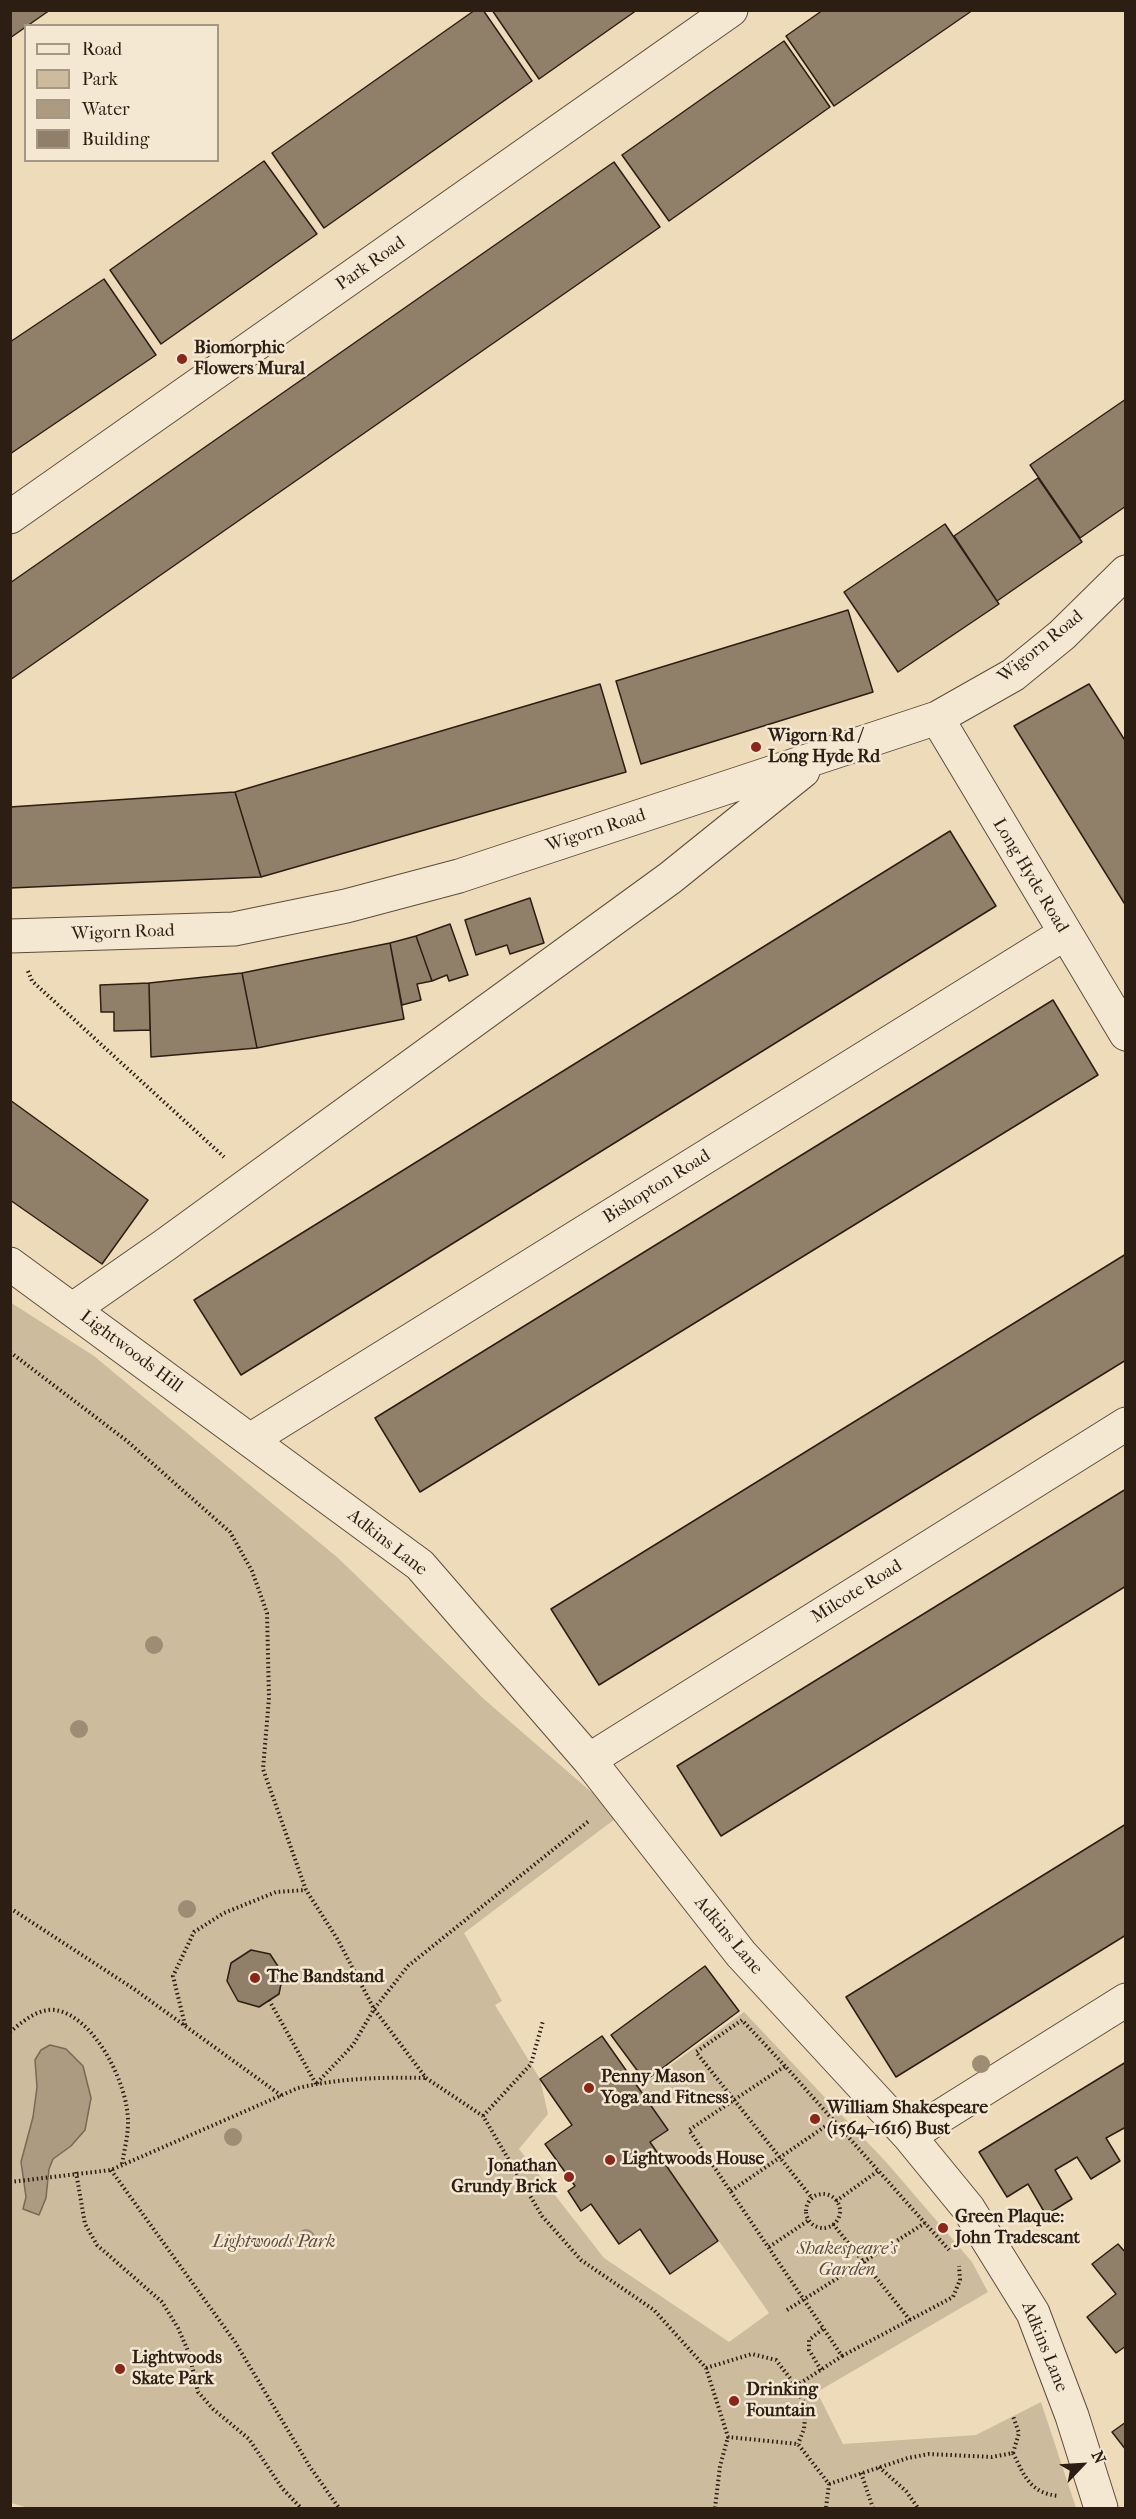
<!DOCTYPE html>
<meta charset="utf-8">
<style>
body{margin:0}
#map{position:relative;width:1136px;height:2519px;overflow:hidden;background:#eedbb9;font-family:"IM FELL French Canon",serif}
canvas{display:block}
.frame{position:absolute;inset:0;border:12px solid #2c1e12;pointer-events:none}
.legend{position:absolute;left:24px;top:24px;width:195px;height:138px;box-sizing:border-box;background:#f4e8d2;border:2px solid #a49785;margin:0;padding:8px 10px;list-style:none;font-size:18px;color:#2c1e12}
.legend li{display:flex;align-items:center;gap:12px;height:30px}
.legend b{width:30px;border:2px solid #a49785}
.north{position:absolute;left:1052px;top:2435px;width:60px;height:60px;-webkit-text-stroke:4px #f4e8d2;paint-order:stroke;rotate:65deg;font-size:16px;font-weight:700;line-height:24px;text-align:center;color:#2c1e12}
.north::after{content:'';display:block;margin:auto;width:21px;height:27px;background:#2c1e12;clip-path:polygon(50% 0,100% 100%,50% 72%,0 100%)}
</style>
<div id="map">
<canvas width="1136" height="2519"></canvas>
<div class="frame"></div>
<ul class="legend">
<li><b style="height:8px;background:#f4e8d2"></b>Road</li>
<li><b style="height:16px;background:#cdbb9d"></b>Park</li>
<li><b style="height:16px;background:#ac9b80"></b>Water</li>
<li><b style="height:16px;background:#918069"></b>Building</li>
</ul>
<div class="north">N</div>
</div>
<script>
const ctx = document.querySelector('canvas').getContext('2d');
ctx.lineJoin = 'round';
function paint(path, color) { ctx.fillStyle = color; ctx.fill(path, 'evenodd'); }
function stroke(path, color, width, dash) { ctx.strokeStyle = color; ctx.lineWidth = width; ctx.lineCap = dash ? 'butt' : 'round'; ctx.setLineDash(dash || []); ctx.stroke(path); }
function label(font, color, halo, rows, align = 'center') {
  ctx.font = font + ' "IM FELL French Canon",serif'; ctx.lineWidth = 5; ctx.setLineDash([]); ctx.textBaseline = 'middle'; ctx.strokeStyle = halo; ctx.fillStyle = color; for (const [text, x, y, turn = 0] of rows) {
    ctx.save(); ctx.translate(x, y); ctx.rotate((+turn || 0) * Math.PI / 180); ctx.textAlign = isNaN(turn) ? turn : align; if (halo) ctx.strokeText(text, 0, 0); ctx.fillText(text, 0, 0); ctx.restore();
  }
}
const green = new Path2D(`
 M10 1302 94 1356 338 1558 485 1700 619 1816 464 1933 502 2001 495 2005 540 2079 548 2114 519 2149 604 2258 729 2342 769 2313 650 2142 667 2129 639 2088 744 2012 887 2163 972 2262 988 2292 817 2392 843 2444 976 2435 1041 2402 1076 2508H29L11 2503Z`);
const water = new Path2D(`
 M50 2045 66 2049 83 2066 91 2098 85 2130 71 2146 53 2159 49 2169 46 2198 39 2215 23 2209 26 2197 21 2162 33 2117 37 2087 35 2060 41 2050Z`);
const building = new Path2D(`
 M10 10H50L10 38Z
 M475 10H483L532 81 324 228 272 153Z
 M492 10H637L539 79Z
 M823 10H973L834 106 786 36Z
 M784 41 830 107 669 221 622 155Z
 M264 161 317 234 161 344 110 270Z
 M614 162 660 227 10 680V583Z
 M104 279 156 355 10 454V342Z
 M1126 399V506L1080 538 1030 465Z
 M1038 478 1082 542 997 601 954 536Z
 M945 524 999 604 898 672 844 592Z
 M848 610 873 692 641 764 616 681Z
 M600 684 626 772 261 877 235 792Z
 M1089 684 1126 742V906L1014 726Z
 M235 792 261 877 10 888V807Z
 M950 831 996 906 241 1375 194 1300Z
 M530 898 544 943 510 954 507 945 476 955 465 920Z
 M450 924 468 975 449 981 447 975 432 981 416 936Z
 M416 936 432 981 417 984 421 1000 402 1005 390 943Z
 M390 943 404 1019 257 1048 242 973Z
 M242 973 257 1048 151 1057 149 983Z
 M149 983 150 1030 114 1031V1012H101L100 985Z
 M1053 1000 1098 1075 420 1492 375 1418Z
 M10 1100 148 1200 102 1264 10 1200Z
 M1126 1254V1360L599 1685 551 1609Z
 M1126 1489V1586L721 1836 677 1766Z
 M1126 1824V1935L896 2077 846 1997Z
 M251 1950 270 1954 283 1974 279 1994 259 2007 238 2001 227 1981 231 1963Z
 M705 1966 739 2011 645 2081 611 2035Z
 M602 2036 668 2130 650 2142 718 2241 670 2274 640 2229 619 2244 591 2204 581 2211 568 2191 575 2186 545 2144 572 2125 540 2079Z
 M1126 2062V2127L1106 2138 1120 2161 1091 2179 1077 2157 1055 2170 1072 2199 1046 2215 1028 2184 1007 2197 979 2152Z
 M1118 2244 1126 2253V2346L1116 2353 1087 2317 1116 2294 1092 2264Z
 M1126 2422V2450L1112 2432Z`);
const path = new Path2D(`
 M28 971 32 981 224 1157
 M10 1352 127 1441 230 1532 252 1571 267 1613 269 1698 263 1769 306 1890 338 1940 374 2009 426 2078 483 2116 542 2216 581 2260 654 2310 706 2368 728 2437 798 2444 829 2484 826 2508
 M10 1908 134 1989 282 2096
 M269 2000 316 2084
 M185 2025 173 1976 194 1932 224 1913 276 1892 306 1890
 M10 2032C22 2022 38 2008 55 2010 95 2016 129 2086 128 2123 128 2137 124 2151 122 2164
 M785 2066 742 2020 696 2052 812 2198
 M317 2083 353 2045 374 2009 408 1966 590 1820
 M483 2116 531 2064 543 2021
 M111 2170 235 2342 310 2467 339 2508
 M76 2172 85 2224 97 2245 162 2302 178 2328 189 2353 198 2392 213 2409 249 2439 282 2488 301 2508
 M10 2182 111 2170 298 2088C341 2078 382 2077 425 2078
 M731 2191 833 2121
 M806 2211a17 17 0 1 1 34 0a17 17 0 1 1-34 0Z
 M836 2201 878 2171
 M833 2224 910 2320
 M769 2247 809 2220
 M787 2310 925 2223
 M842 2356 953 2297 960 2280 959 2266
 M706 2368 752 2354 776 2360 793 2382 806 2407 804 2429 798 2444
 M821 2370 809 2350V2340L824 2328
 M796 2386 842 2356 689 2130 785 2066 949 2250
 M1013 2453 1019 2433 1013 2416
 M879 2467 906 2491 918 2508
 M861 2473 873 2508
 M829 2484 908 2458 929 2454 992 2457 1013 2453C1025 2477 1030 2493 1059 2496
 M715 2508 720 2466 728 2437`);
const minor = new Path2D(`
 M10 517 731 10
 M937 718 1126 1034
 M10 936 234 929 346 906 459 876 937 718 1013 675 1062 635 1126 572
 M10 1264 420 1565 589 1760 741 1954 909 2136 968 2208 1033 2313 1072 2416 1101 2508
 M73 1309 165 1245 670 878 803 771
 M250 1440 1064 934
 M589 1760 1126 1424
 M909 2136 1126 2000`);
const trees = [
 [154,1645],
 [79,1729],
 [187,1909],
 [981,2064],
 [233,2137],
 [306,2238]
];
const markers = [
 [182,359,6,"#8f2418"],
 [756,747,6,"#8f2418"],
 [255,1978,6,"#8f2418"],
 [589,2088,6,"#8f2418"],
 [815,2119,6,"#8f2418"],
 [610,2160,6,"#8f2418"],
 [569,2177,6,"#8f2418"],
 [943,2228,6,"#8f2418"],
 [120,2369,6,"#8f2418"],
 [734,2401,6,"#8f2418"]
];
const streetNames = [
 ["Park Road",371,264,-35],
 ["Wigorn Road",1041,647,-39],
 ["Wigorn Road",596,831,-18],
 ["Long Hyde Road",1030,876,59],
 ["Wigorn Road",123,933,-2],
 ["Bishopton Road",657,1187,-32],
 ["Lightwoods Hill",131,1352,37],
 ["Adkins Lane",387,1543,38],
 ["Milcote Road",857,1592,-32],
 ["Adkins Lane",728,1936,50],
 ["Adkins Lane",1044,2347,68]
];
const poiNames = [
 ["Biomorphic",194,349],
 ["Flowers Mural",194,370],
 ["Wigorn Rd /",768,737],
 ["Long Hyde Rd",768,758],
 ["The Bandstand",267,1978],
 ["Penny Mason",601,2078],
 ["Yoga and Fitness",601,2099],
 ["William Shakespeare",827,2109],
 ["(1564–1616) Bust",827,2130],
 ["Lightwoods House",622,2160],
 ["Jonathan",557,2167,"right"],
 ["Grundy Brick",557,2188,"right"],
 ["Green Plaque:",955,2218],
 ["John Tradescant",955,2239],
 ["Lightwoods",132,2359],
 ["Skate Park",132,2380],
 ["Drinking",746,2391],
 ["Fountain",746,2412]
];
const parkNames = [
 ["Lightwoods Park",274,2243],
 ["Shakespeare's",847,2250],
 ["Garden",847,2271]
];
paint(green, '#cdbb9d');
paint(water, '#ac9b80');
stroke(water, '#796954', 1.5);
paint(building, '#918069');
stroke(building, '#2c1e12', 1.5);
stroke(minor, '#5c4d3c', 35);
stroke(path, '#2c1e12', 4, [1.5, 3]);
stroke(minor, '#f4e8d2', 33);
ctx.fillStyle = '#9e8d74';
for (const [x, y] of trees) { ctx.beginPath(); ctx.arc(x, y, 9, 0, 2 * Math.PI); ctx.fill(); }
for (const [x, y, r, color] of markers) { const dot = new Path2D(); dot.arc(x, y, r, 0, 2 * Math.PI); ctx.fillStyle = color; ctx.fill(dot); stroke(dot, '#f4e8d2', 2); }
label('18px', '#2c1e12', '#f4e8d2', streetNames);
label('bold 18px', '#2c1e12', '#f4e8d2', poiNames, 'left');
label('italic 18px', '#5c4d3c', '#f4e8d2', parkNames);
</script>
